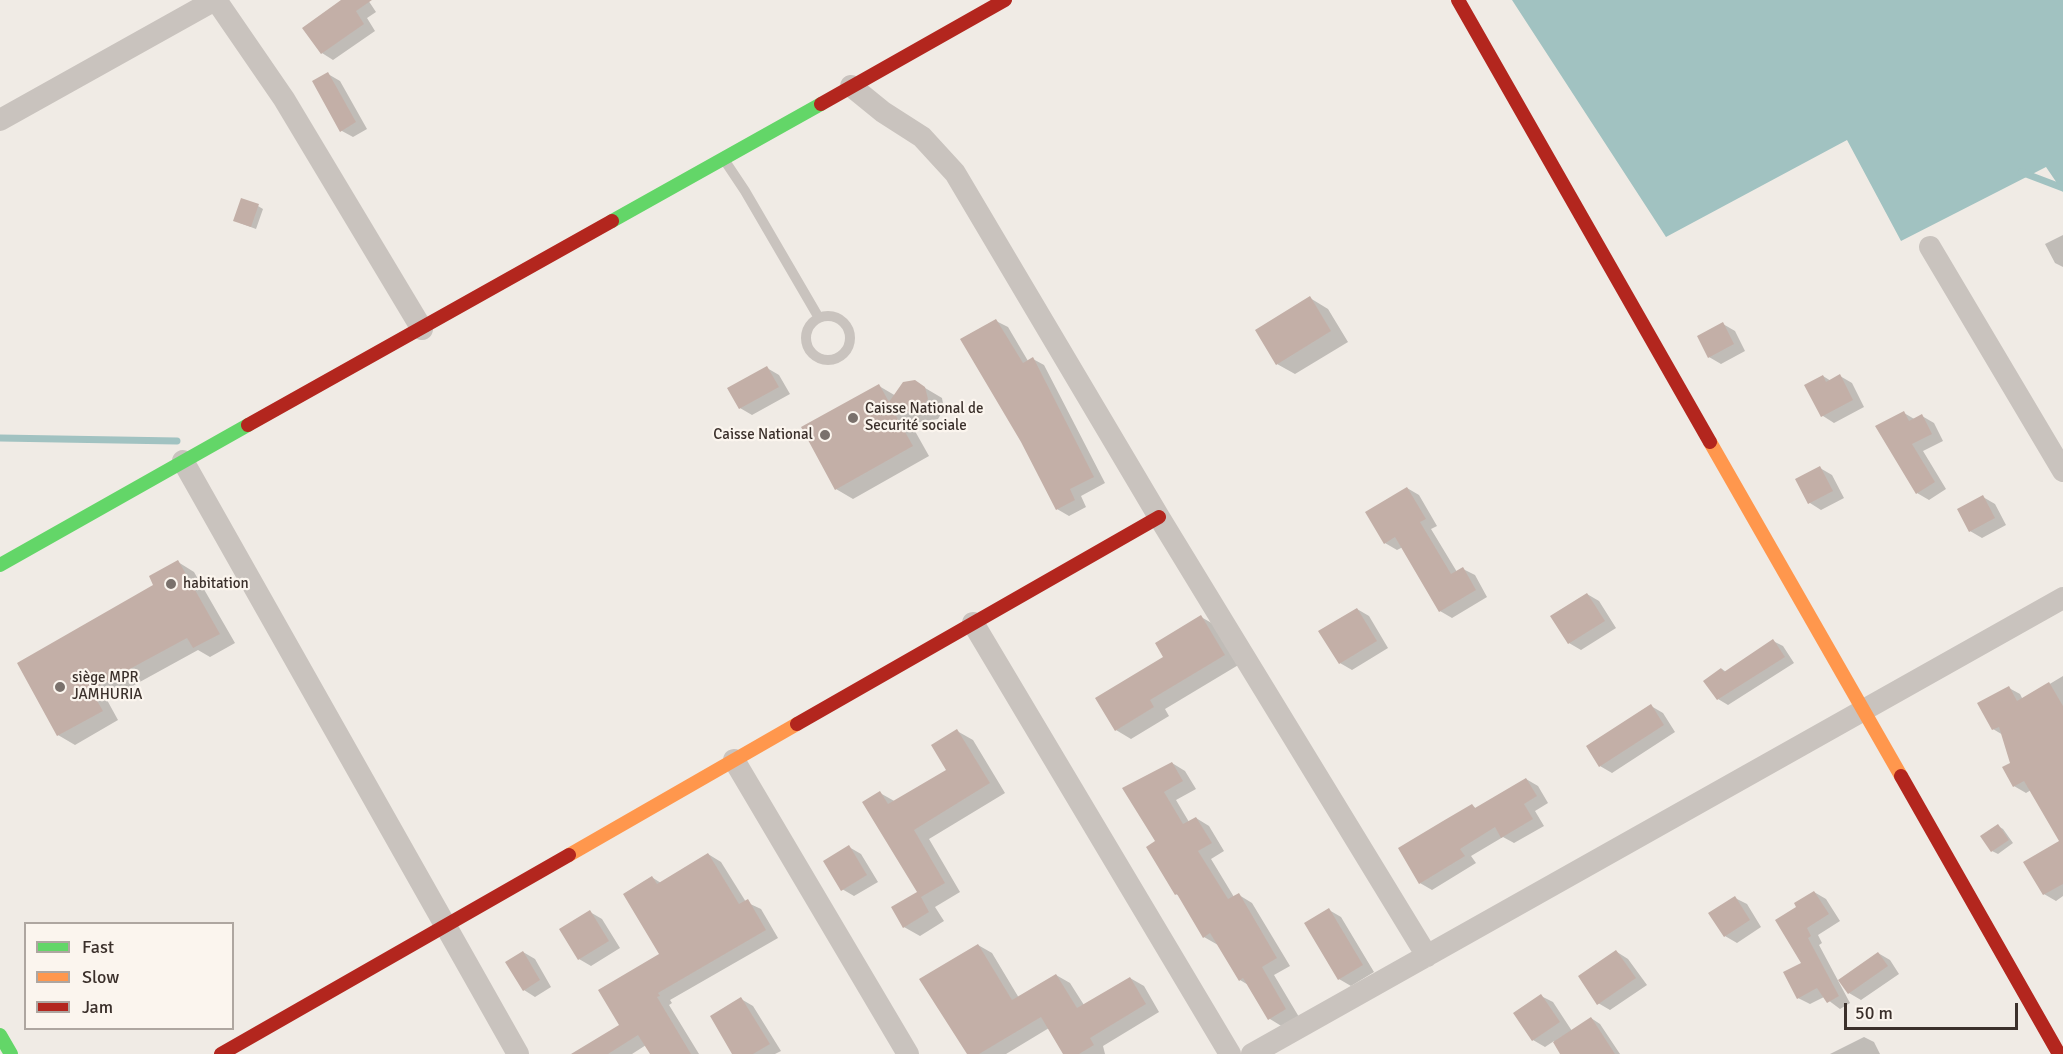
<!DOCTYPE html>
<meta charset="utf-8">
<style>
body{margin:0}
#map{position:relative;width:2063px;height:1054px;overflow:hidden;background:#f0ebe5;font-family:Signika,sans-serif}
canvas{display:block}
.legend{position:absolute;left:24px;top:922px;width:210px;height:108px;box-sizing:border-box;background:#fbf5ee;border:2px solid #aea6a0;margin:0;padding:8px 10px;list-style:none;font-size:18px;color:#3b302b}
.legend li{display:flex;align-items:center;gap:12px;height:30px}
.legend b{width:30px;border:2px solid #aea6a0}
.scale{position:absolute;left:1844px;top:1003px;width:174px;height:27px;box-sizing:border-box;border:3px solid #3b302b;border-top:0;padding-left:8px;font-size:18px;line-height:21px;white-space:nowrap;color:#3b302b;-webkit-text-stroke:4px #fbf5ee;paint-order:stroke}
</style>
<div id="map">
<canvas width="2063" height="1054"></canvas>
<ul class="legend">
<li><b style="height:8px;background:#63d668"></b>Fast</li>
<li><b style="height:8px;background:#ff974d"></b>Slow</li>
<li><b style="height:8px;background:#b3261e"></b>Jam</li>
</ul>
<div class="scale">50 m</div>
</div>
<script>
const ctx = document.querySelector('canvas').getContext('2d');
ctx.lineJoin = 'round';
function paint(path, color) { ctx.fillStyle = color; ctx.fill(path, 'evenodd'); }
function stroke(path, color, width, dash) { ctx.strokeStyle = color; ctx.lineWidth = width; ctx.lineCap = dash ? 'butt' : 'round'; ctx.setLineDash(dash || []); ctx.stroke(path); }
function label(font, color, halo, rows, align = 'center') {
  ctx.font = font + ' Signika,sans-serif'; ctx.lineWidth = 4.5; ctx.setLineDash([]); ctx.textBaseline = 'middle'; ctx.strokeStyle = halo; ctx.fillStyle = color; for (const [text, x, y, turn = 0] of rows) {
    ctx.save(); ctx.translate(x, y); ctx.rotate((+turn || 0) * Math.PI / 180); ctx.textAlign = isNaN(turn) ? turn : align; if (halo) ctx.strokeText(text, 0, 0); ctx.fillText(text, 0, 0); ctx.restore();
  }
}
const water = new Path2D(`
 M1512 0H2063V192L2046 167 1901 241 1847 140 1666 237Z`);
const shadow = new Path2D(`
 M344 0H368L376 12 367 18 375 31 333 60 322 53Z
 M328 74 340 81 367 129 353 137 342 131Z
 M258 206 263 209 256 229 240 223Z
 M2063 235V267L2055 263 2045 244Z
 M1310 298 1328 309 1348 342 1295 374 1277 364Z
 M996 321 1008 327 1028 361 1033 359 1044 365 1105 483 1081 496 1086 507 1069 516 1057 509Z
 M1723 324 1735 331 1745 351 1721 364 1709 357Z
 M767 368 779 375 790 394 752 415 740 408Z
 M1823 376 1831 381 1840 376 1852 383 1864 407 1834 423 1823 416Z
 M915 382 942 398 944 409 938 419 911 424 929 456 853 499 836 489 879 386 896 396Z
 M1904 413 1916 420 1922 416 1934 423 1943 441 1923 451 1946 489 1929 500 1917 493Z
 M1820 468 1832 475 1844 498 1821 510 1810 503 1797 480Z
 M1407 488 1419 495 1437 526 1431 529 1457 572 1463 569 1475 575 1487 597 1452 618 1440 611 1403 547 1397 550 1385 543 1367 513Z
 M1983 497 1995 504 2006 525 1982 538 1970 531Z
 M178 562 194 572 235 643 210 657 198 650 107 700 118 720 75 745 58 735 156 586Z
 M1587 594 1599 601 1616 628 1581 650 1569 643Z
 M1357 609 1369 616 1388 648 1352 670 1340 663Z
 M1201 617 1217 626 1240 664 1165 709 1169 716 1131 739 1116 730 1165 657Z
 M1773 641 1783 646 1794 663 1728 705 1718 699 1705 681 1722 669 1726 672Z
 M2063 676V896L2056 901 2044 894 2061 842 2031 790 2026 793 2014 786 2012 763 2003 735 1993 729 2009 688 2020 694 2023 700Z
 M1651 706 1663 713 1675 732 1612 773 1600 766Z
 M957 731 973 740 1005 793 929 839 960 892 935 907 944 921 920 936 904 927 919 892 880 793 896 802 948 770Z
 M1172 763 1185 771 1196 789 1176 800 1189 822 1196 818 1209 826 1224 851 1211 859 1234 897 1239 895 1252 903 1290 966 1274 975 1299 1017 1283 1027 1270 1019 1250 986 1240 980 1218 945 1204 937 1181 897 1176 894 1157 842 1124 789Z
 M1526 779 1538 786 1548 803 1535 811 1544 826 1514 843 1503 837 1471 856 1476 863 1432 890 1420 883 1472 806 1477 809Z
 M1998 826 2003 829 2013 843 1998 854 1992 851Z
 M849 847 861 854 878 882 854 896 842 889Z
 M708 854 721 862 746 902 761 909 778 938 670 1000 672 1003 669 1005 699 1054H651L646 1045 632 1054H586L621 1025 661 955 653 878 661 883Z
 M1814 892 1826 899 1840 921 1818 935 1822 943 1819 945 1850 1003 1840 1009 1824 997 1810 1004 1798 998 1804 963 1798 908Z
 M1735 898 1747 904 1761 927 1737 943 1725 936Z
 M1329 910 1341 917 1374 972 1351 986 1339 979Z
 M590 912 602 919 620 948 591 966 579 959Z
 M978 945 992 953 1019 998 1056 975 1070 983 1084 1005 1130 978 1144 986 1159 1012 1103 1046 1105 1054H1064L1049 1028 1006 1054H969Z
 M523 952 535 959 551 987 535 997 524 990Z
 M1617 952 1628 959 1647 985 1610 1010 1598 1003Z
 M1878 953 1890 960 1899 974 1861 1000 1849 993 1840 980Z
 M1541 996 1553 1002 1572 1031 1591 1018 1600 1024 1620 1054H1562L1554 1041 1545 1047 1533 1040Z
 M741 999 753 1006 781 1051 775 1054H734Z
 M1864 1037 1874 1042 1880 1054H1830Z`);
const stream = new Path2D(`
 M2021 172 2063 188
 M0 438 177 441`);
const building = new Path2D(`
 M341 0H372L356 11 364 24 321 54 302 28Z
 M328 72 356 122 340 132 312 81Z
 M241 198 259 204 251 227 233 221Z
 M1310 296 1331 331 1276 365 1255 330Z
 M996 319 1023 363 1033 357 1094 477 1070 489 1075 500 1056 510 1021 442 960 339Z
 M1723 322 1734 344 1708 358 1697 336Z
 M767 366 779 387 739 409 727 388Z
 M1840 374 1853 400 1821 417 1804 385 1823 375 1826 382Z
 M915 380 925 387 928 399 920 409 895 414 913 446 835 490 801 427 879 384 889 402 903 382Z
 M1904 411 1909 421 1922 414 1932 434 1912 444 1935 482 1916 494 1875 426Z
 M1820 466 1833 491 1808 504 1795 479Z
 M1407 487 1426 519 1420 522 1451 574 1463 567 1476 590 1439 612 1395 537 1384 544 1365 512Z
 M1983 495 1995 518 1969 532 1957 509Z
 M178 560 220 634 193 648 187 638 91 690 103 711 57 736 17 663 153 585 149 576Z
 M1587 593 1605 621 1568 644 1550 616Z
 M1357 608 1377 641 1339 664 1318 631Z
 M1201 615 1225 655 1150 700 1154 707 1115 731 1095 698 1163 657 1155 643Z
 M1773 639 1785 657 1717 700 1703 681 1721 668 1724 672Z
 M2049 682 2063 706V884L2043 895 2023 862 2059 841 2024 781 2013 787 2002 767 2010 763 1999 727 1992 730 1977 703 2009 686 2017 701Z
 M1651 704 1664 725 1599 767 1586 746Z
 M957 729 990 783 914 830 945 883 921 897 929 912 903 928 891 907 917 892 862 802 880 791 888 804 946 770 931 745Z
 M1172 762 1183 781 1164 792 1183 824 1196 817 1212 843 1198 851 1228 899 1239 893 1277 958 1262 967 1286 1009 1268 1020 1243 978 1239 981 1210 933 1203 938 1177 894 1175 895 1146 847 1155 841 1122 788Z
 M1526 778 1537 796 1524 804 1533 819 1501 838 1495 827 1460 849 1465 856 1419 884 1398 848 1443 821 1472 804 1475 808Z
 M1998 824 2009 840 1991 852 1980 836Z
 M849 845 867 875 841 891 823 861Z
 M708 853 739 904 748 899 766 930 658 993 660 996 657 997 691 1054H650L638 1035 608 1054H571L619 1025 598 990 659 954 623 894 652 876 657 884Z
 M1814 891 1829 914 1807 928 1811 936 1808 938 1839 996 1827 1003 1817 988 1797 999 1783 972 1801 963 1775 920 1796 907 1794 903Z
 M1735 896 1750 920 1724 937 1708 913Z
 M1329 908 1363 965 1338 980 1304 923Z
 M590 910 609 941 578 960 559 929Z
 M978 944 1012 1000 1056 974 1077 1008 1130 977 1146 1004 1090 1038 1094 1045 1079 1054H1063L1041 1017 979 1054H967L919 979Z
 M1616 950 1636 978 1597 1005 1578 976Z
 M523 951 540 980 523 991 505 962Z
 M1878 952 1888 966 1848 994 1838 980Z
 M1541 994 1560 1022 1532 1041 1513 1013Z
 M741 997 770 1044 753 1054H732L710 1016Z
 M1591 1017 1615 1054H1560L1553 1042Z`);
const lane = new Path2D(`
 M725 161 745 191 819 318
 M806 338a22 22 0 1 1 44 0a22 22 0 1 1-44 0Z`);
const street = new Path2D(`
 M216 0 284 99 422 329
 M851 86 883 112 922 137 955 173 1159 517 1427 956
 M0 120 215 0
 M1930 247 2063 471
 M183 461 518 1054
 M973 623 1230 1054
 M734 760 908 1054
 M1252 1054 2063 598`);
const fast = new Path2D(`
 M612 221 821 104
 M0 565 248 425
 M0 1035 11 1054`);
const slow = new Path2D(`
 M1710 442 1901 776
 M569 855 797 724`);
const jam = new Path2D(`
 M1458 0 1710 442
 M821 104 1005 0
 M248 425 612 221
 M797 724 1159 517
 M1901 776 2059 1054
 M221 1054 569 855`);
const markers = [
 [853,418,6,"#7a716c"],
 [825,435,6,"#7a716c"],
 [171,584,6,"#7a716c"],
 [60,687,6,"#7a716c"]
];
const poiNames = [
 ["Caisse National de",865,409],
 ["Securité sociale",865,426],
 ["Caisse National",813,435,"right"],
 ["habitation",183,584],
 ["siège MPR",72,678],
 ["JAMHURIA",72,695]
];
paint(water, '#a1c2c1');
paint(shadow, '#0003');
stroke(stream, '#a1c2c1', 7);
paint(building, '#c3afa7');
stroke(lane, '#c9c3be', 10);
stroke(street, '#c9c3be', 22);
stroke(fast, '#63d668', 14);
stroke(slow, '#ff974d', 14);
stroke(jam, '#b3261e', 14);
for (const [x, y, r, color] of markers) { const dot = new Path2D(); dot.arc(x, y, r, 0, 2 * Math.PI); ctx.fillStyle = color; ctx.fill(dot); stroke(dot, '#fbf5ee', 2); }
label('15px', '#3b302b', '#fbf5ee', poiNames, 'left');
</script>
